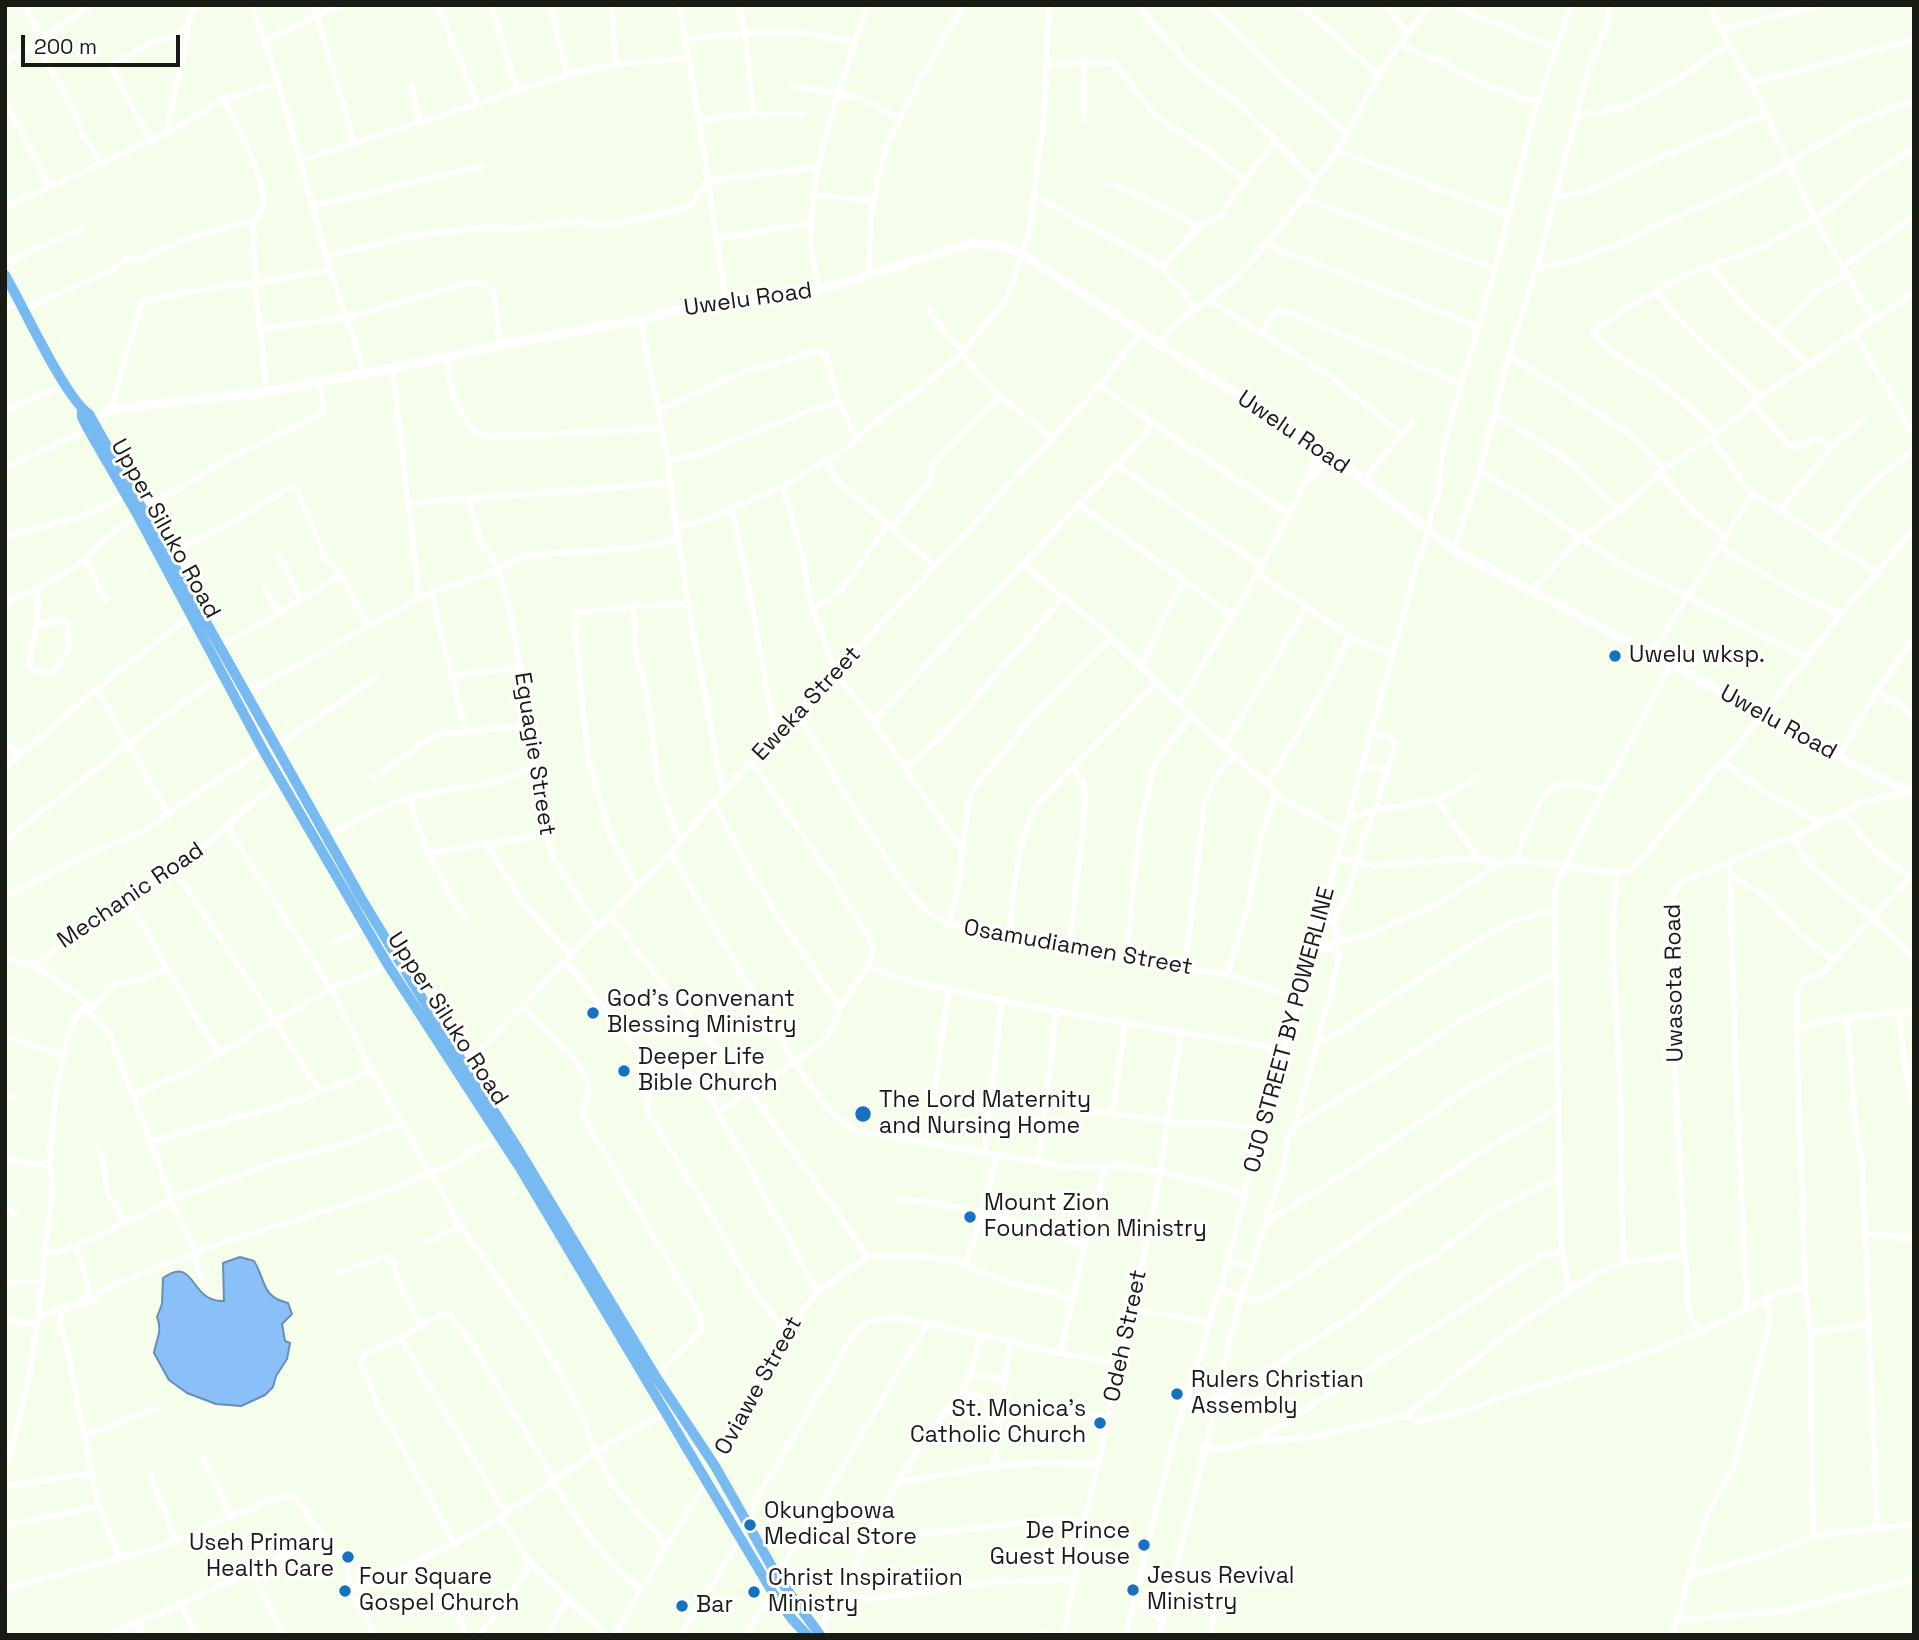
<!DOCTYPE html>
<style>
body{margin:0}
#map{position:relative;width:1919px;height:1640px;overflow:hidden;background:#f5feeb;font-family:"Space Grotesk",sans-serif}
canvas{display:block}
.frame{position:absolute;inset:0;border:7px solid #171b14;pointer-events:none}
.scale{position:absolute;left:21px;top:35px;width:159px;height:32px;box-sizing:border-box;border:4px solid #171b14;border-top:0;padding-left:9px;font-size:21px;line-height:24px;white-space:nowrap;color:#171b14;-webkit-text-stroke:5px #fff;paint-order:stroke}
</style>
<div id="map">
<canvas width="1919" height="1640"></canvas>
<div class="frame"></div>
<div class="scale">200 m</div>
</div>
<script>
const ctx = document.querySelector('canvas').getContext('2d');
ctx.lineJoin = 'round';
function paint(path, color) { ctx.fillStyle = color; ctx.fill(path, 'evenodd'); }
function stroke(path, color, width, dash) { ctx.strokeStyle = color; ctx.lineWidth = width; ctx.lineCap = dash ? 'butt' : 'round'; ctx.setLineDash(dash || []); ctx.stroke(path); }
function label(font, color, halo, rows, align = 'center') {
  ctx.font = font + ' "Space Grotesk",sans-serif'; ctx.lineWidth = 6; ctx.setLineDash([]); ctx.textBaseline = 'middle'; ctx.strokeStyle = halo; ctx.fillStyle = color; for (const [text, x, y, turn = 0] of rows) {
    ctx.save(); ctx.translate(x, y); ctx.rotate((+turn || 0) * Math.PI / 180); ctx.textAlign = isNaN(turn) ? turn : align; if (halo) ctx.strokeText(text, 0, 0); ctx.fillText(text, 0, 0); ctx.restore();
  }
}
const water = new Path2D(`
 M240 1257 254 1261C266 1280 261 1297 288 1303L292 1314 282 1324 285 1341 290 1343 287 1359 276 1376 273 1387 265 1395 241 1406 216 1404 187 1393 169 1380 154 1353C156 1339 163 1332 157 1317L162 1304 163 1278C196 1254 189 1303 224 1301L223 1263Z`);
const street = new Path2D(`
 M24 5 43 37
 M252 5 278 82 330 270 365 374
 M314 5 354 143
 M437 5 477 103
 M491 5 517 90
 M550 5 567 74
 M612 5 615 64
 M679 5 699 120 726 304
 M739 5 745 33 753 114
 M1139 5 1150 21 1187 62 1213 85 1235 100 1315 181
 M1208 5 1292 86 1347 133
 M1300 5 1379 75
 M1384 5 1408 33
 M1452 5 1557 49
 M1721 29 1820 5
 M685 39 745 33H803L855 42
 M264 41 317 15 344 5
 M36 43 77 118 82 135 94 150 99 164
 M1400 44 1430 58 1441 60 1466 76 1509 94 1538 102
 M5 63 91 5
 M1045 65 1084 62 1114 63 1156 116 1208 150 1245 181
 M1751 83 1914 40
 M411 85 420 121
 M794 86 860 98 901 119
 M224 99C235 124 266 178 264 204 263 211 257 217 252 223
 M5 100 49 185
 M1578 116C1637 111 1682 77 1729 44
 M1084 118V62
 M699 120 753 114H803
 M169 132 168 126C172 99 179 74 185 47 188 33 185 22 194 9
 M151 141 112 68V65L155 40 173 37 186 26
 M1337 150 1507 214
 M299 161 572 73 615 64 687 58
 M1111 184 1166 208 1198 227
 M1556 194 1566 196 1589 190 1656 159 1766 114
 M814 195 874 201
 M1033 198 1042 200 1162 266 1196 309
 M1303 198 1495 269
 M312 206 482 166
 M5 207 169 132 224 99 278 82
 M716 239 811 223
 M1265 244 1477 326
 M326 256 422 234 483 228 515 229 574 221 599 225 615 224 669 212 693 204 698 193 708 181 817 167
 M5 263 85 227
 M1162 266 1198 227 1220 215 1274 141
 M1710 266 1744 306 1809 365
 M1843 266 1914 217
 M1536 269 1576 260 1617 245 1649 228 1752 184 1853 124 1914 100
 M868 275 871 217 879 173 887 145 918 83 963 5
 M819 290C816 274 812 259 811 242 808 160 844 82 867 5
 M1656 293C1687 331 1725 362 1759 397
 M1209 300 1330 376 1402 434
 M5 306 21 304
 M25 309 113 269 127 259 146 257 194 236 249 221 253 226 256 301 262 342 266 392
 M928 310 991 389 1052 437
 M640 320 668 460 672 500 688 604 723 793
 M1873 320 1914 292
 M260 329 348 317 467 283H482L494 293 500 345
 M1776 333 1812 294 1847 273
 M1261 334 1275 312 1282 310 1461 383
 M1855 334 1914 435
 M1157 344 1175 323 1229 284 1256 256 1303 198 1337 150 1386 63 1429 5
 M1509 355 1631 435 1664 469
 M445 358C449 381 455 413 475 430 479 433 486 435 490 437L662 428
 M1100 385 1151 422
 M1753 405 1788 444 1799 447 1819 438 1830 449
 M111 409 141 304 149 300 211 288 268 281 330 270
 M659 409 750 369 773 365 815 350 826 355 839 402 857 440
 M5 411 65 385
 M1494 413 1562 456 1620 510
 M1716 434C1700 416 1681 400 1663 385 1646 372 1601 349 1594 331L1623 310 1685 275 1763 247 1833 207 1849 192 1881 168 1914 149
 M1711 437 1744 485 1753 493 1878 573
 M668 460 699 454 819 407 839 402
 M825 460 836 479 935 566
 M1116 464 1261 565
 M5 468 88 429
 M1480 471 1511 489 1621 565 1687 595 1762 636 1808 657
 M1660 474 1694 512 1725 537
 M1363 480 1412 422
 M1307 482 1332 457
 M783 486 804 561 810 602 836 673 873 721 962 851 960 878 948 924
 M468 500 480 538 498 569 509 609 520 668 537 791 552 856 598 928
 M409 503 672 483
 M1078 504 1233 616
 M731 507 745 568 775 736
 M143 510 230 457 323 413 320 381
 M1780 510 1832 446 1865 417
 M677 527 695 524 783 486 843 451 878 419 918 390 961 354 1008 296 1030 228 1044 115 1049 5
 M891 528 929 481 933 465 1001 396
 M5 536 80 517 126 495
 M1825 539 1870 485 1914 449
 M1719 546 1776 581 1840 615
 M1454 550 1480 471 1509 355 1536 269 1588 70 1608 20 1609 5
 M277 554 301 600
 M167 556 245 514 287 489 294 487 297 489 326 559 339 572 368 624
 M86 559 105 601
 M1022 563 1101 628 1192 717 1267 784 1275 794 1343 832
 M1257 573 1349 636 1393 655
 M265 588 276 608 282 611 341 575
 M1532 590 1581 537 1620 510 1664 469 1711 437 1753 405 1759 397 1809 365 1873 320 1814 217 1766 114 1709 5
 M431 591 465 732
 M411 602C438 588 468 582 496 570 507 565 516 559 527 555L637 548 678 539
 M5 603 49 583 86 559 97 545 137 514
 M633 606 636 653 648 700 657 780 680 841
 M813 609 840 591 888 525
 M37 620 40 624 67 620 69 649 51 673 37 671 29 666C29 651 33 641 36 627 38 615 37 600 38 588
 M219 647 282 611
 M1651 654 1753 493
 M1140 665 1157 635 1162 618 1184 581
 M451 675 520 668
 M96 689 169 815
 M1877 690 1914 715
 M245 694 411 602 418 588 392 368
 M1179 703C1230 621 1282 538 1319 448
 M798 713 848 799 906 888 929 913 948 924 1008 938 1069 946 1153 964 1227 974 1298 998
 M873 721 1129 452 1145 434 1151 422 1289 514
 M5 744 21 754
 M275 746 376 677
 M1224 746 1306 607
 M1838 757 1877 690 1914 637
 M1721 761 1768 794 1821 823
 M1361 766 1387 769
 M5 768 96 689 190 616
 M905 768 944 734 1064 596
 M373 778 434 735 528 725
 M1267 784C1296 735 1327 689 1349 636
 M409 797 427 853 465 920
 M1437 800 1479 859
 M713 802 753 876 781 921 840 1008
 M1841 813 1873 849 1914 880
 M1348 818 1375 810 1437 800 1475 778
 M227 827 331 989 372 1071 460 1225 527 1319 559 1372 580 1411 595 1452 614 1486 666 1545
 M327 837 369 813 409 797 500 781 535 766
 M1794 837 1807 862 1874 919 1914 958
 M5 840 163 717 223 675
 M486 842 523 904 572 956
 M962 851 968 808 973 789 1031 718 1111 639
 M427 853 546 835
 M670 853 794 1062C812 1087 830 1120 859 1131L1070 1167 1122 1166 1160 1172 1221 1186 1245 1196
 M1337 858 1376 866 1454 859H1479L1501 862
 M1515 861C1524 840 1538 783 1566 783 1578 783 1592 788 1603 791
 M1729 863 1737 1100 1747 1310
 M176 871C224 945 274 1017 320 1092
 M1617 873C1608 943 1618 1016 1620 1086 1622 1145 1620 1203 1624 1262
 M1730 874 1761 894 1797 931 1833 960 1914 874
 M637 887 613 842 588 761 575 628 576 613 633 606 688 604
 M5 897 88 854 142 832 203 789 263 750
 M128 900 194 1015 220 1053
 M610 916 674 998 753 1089
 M1008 938C1014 893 1016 845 1036 805L1158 681
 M1338 940 1332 921 1343 903 1351 883 1362 841 1375 810 1395 744 1392 738 1370 733
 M334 942 365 926
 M1069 946 1083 827 1085 794 1083 782 1073 767
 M1313 948 1370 934 1440 902 1501 862H1536L1617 873 1631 870 1763 714 1840 615 1914 529
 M5 956 19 962 34 965 105 912 128 900 182 867 255 800 282 780
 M1126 959 1139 833 1154 765 1170 742 1192 717
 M566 962 660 1079C673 1076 688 1071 700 1079L818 1292
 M34 965 88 1003 89 1012 110 1034 177 1214 196 1252 197 1269 202 1281
 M867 967 909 981 1056 1011 1283 1049
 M1185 969 1204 803 1215 777 1235 756
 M1227 974 1248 907 1261 838 1275 794
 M521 1008C539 1022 588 1066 588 1089 588 1097 583 1106 583 1116L700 1316 702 1329 656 1377
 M89 1012 110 987 117 983 139 981 169 968
 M1899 1012 1905 1063 1914 1113
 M1847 1017 1856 1133 1862 1162 1877 1527
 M1797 1027 1847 1017 1914 1011
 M5 1036 64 1056
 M1318 1043 1345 1028 1468 946 1511 922 1553 909
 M463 1067 670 853 713 802 935 566 1100 385 1140 333
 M660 1079C649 1091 644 1097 648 1113L714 1220 757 1296 785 1331
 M750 1091 868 1256
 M5 1096 17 1098
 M133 1096 186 1072 331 989 388 965
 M1045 1105 1186 1123H1212L1261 1128
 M719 1111 820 1044 833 1027 840 1008 867 967 873 950 872 943 830 875 752 762
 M1112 1113 1125 1024
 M1296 1125 1397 1063 1462 1019 1556 971
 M927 1141 949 989
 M150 1142 298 1100 372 1071
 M97 1147 102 1156 107 1192 124 1221
 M984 1151 1002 998
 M5 1156 17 1161 49 1165
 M1039 1161 1056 1011
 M900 1200C964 1203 1024 1221 1084 1246
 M5 1209 11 1211 15 1217
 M1267 1222 1357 1165 1472 1086 1515 1061 1556 1044
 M1864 1233 1914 1239
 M428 1242 460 1225
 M76 1246 90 1293 79 1304
 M45 1252H55L76 1246 172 1199 219 1182 279 1161 341 1145 400 1123
 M1228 1261 1251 1266
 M966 1264 983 1211 997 1156
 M338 1272 384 1257 389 1258 394 1265 403 1293 422 1325
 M5 1282H42
 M1220 1289 1256 1301 1293 1281 1475 1155 1558 1108
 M1569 1290 1561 1244 1554 892 1564 866 1671 664
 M70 1308 64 1310 59 1323 66 1342 91 1473 99 1507 120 1558
 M1134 1310 1208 1322
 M39 1317 61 1307 95 1301 98 1291 212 1246 375 1195 450 1165 478 1147 501 1138
 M5 1320 37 1324
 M1702 1332C1677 1313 1694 1280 1684 1255L1674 1053 1673 894 1681 882 1729 863 1762 847 1794 837 1861 802 1909 792
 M1810 1332 1868 1325
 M400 1338 506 1513
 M1060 1353 1084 1246 1105 1168
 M970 1374 1004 1379 1011 1341
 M962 1391 1001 1403 1109 1417
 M1186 1403 1208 1405 1232 1393 1359 1311 1401 1275 1440 1253 1489 1212 1560 1176
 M1405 1416 1510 1331 1569 1290 1599 1272 1624 1262 1684 1255
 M84 1436 156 1408
 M1257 1440 1470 1304 1542 1255 1562 1252
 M1200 1447 1224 1449 1256 1441 1306 1438 1405 1416 1419 1421 1461 1412 1500 1397 1621 1362 1702 1332 1776 1293 1805 1287
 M203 1458 231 1515
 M715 1466 764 1383 785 1331 818 1292 868 1256H917L953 1259 988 1275 1017 1285 1050 1291 1073 1301
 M994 1466 1004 1379
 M5 1467C31 1391 40 1309 47 1229 49 1210 56 1183 49 1165L57 1083 67 1038 74 1020 88 1003
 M150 1473 176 1542
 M553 1483C580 1523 601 1559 640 1589
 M896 1483 994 1466 1048 1462 1098 1465
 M5 1485C34 1484 62 1477 91 1473
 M500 1516 526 1557 538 1570 606 1635
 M745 1519 851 1338C868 1317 878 1317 903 1318L1060 1353 1118 1363
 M5 1525 99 1507
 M1813 1536 1810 1332 1805 1287 1797 1050V991C1801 975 1810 980 1821 974 1825 971 1830 964 1833 960
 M868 1540 1059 1519 1085 1521
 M454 1545 399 1440 379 1409 360 1361 365 1353 400 1338 440 1315H450L477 1352 555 1481
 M418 1560C483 1533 536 1492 594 1453 616 1438 641 1427 665 1414
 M251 1572 285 1635
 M777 1576C829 1492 876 1407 928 1323
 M1688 1577 1774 1552 1813 1536 1914 1524
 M5 1589 163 1546 271 1499 294 1495 323 1538 346 1559 350 1591 375 1635
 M350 1591 418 1560 450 1602 467 1635
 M840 1594 868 1599 994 1582 1074 1579
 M1135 1598 1152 1614 1163 1620
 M181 1604 197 1635
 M1677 1620 1783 1611 1914 1579
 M138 1622 142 1635
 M108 1635 181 1604 323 1538
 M478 1635 496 1616 531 1563
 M546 1635 567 1600
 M614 1635 706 1480
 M681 1635 741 1538
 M745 1635 773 1593
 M821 1635 828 1612 840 1594 896 1483 928 1435 962 1391 970 1374 981 1334
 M1032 1635 1064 1634
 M1064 1635 1087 1509 1110 1412 1118 1363 1134 1310 1160 1172 1181 1030
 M1126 1635 1170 1452 1228 1261 1261 1128 1310 957 1420 553 1429 531 1431 513 1438 498 1442 451 1495 269 1521 165 1538 102 1571 5
 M1159 1635 1208 1439 1214 1401 1241 1297 1284 1166 1287 1139 1295 1125 1335 976 1339 953C1332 947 1323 952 1317 946
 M1211 1635 1218 1570
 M1673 1635 1700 1534 1711 1506 1733 1468 1769 1324 1770 1313 1765 1300`);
const secondary = new Path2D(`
 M93 421 111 409 266 392 445 358 500 345 640 320 705 302 726 304 819 290 965 245C987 241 1001 245 1022 254L1339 461 1454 550 1671 664 1838 757 1914 794`);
const primary = new Path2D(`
 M5 275C22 304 66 400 89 414L361 898 431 1013 517 1147 656 1377 715 1466 777 1576 820 1635
 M82 409V417L88 429 137 514 263 750 388 965 520 1168 773 1593 792 1619 807 1635`);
const markers = [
 [1615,656,7,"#1671be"],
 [593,1013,7,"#1671be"],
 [624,1071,7,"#1671be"],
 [863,1114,9,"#1671be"],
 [970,1217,7,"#1671be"],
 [1177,1394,7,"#1671be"],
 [1100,1423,7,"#1671be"],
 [750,1525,7,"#1671be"],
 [1144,1545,7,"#1671be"],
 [348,1557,7,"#1671be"],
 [1133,1590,7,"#1671be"],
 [345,1591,7,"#1671be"],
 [754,1592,7,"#1671be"],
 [682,1606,7,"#1671be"]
];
const streetNames = [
 ["Uwelu Road",748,300,-8],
 ["Uwelu Road",1293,433,34],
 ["Upper Siluko Road",165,529,61],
 ["Eweka Street",807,704,-47],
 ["Uwelu Road",1778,723,29],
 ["Eguagie Street",534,754,81],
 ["Mechanic Road",131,896,-34],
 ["Osamudiamen Street",1078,948,10],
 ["Uwasota Road",1675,983,-91],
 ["Upper Siluko Road",447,1019,57],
 ["OJO STREET BY POWERLINE",1290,1030,-75],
 ["Odeh Street",1126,1336,-78],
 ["Oviawe Street",759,1386,-61]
];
const poiNames = [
 ["Uwelu wksp.",1629,656],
 ["God's Convenant",607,1000],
 ["Blessing Ministry",607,1026],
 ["Deeper Life",638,1058],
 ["Bible Church",638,1084],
 ["The Lord Maternity",879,1101],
 ["and Nursing Home",879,1127],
 ["Mount Zion",984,1204],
 ["Foundation Ministry",984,1230],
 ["Rulers Christian",1191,1381],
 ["Assembly",1191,1407],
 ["St. Monica's",1086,1410,"right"],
 ["Catholic Church",1086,1436,"right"],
 ["Okungbowa",764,1512],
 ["Medical Store",764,1538],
 ["De Prince",1130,1532,"right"],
 ["Guest House",1130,1558,"right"],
 ["Useh Primary",334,1544,"right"],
 ["Health Care",334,1570,"right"],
 ["Jesus Revival",1147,1577],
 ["Ministry",1147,1603],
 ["Four Square",359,1578],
 ["Gospel Church",359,1604],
 ["Christ Inspiratiion",768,1579],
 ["Ministry",768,1605],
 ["Bar",696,1606]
];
paint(water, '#89c0f9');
stroke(water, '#678eb4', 2);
stroke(street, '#fff', 6);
stroke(secondary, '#fff', 9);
stroke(primary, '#77baf2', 10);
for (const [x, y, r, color] of markers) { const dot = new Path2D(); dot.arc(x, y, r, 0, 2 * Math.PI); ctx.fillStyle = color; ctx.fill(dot); stroke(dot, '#fff', 2.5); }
label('23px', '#171b14', '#fff', streetNames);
label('23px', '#171b14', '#fff', poiNames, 'left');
</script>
